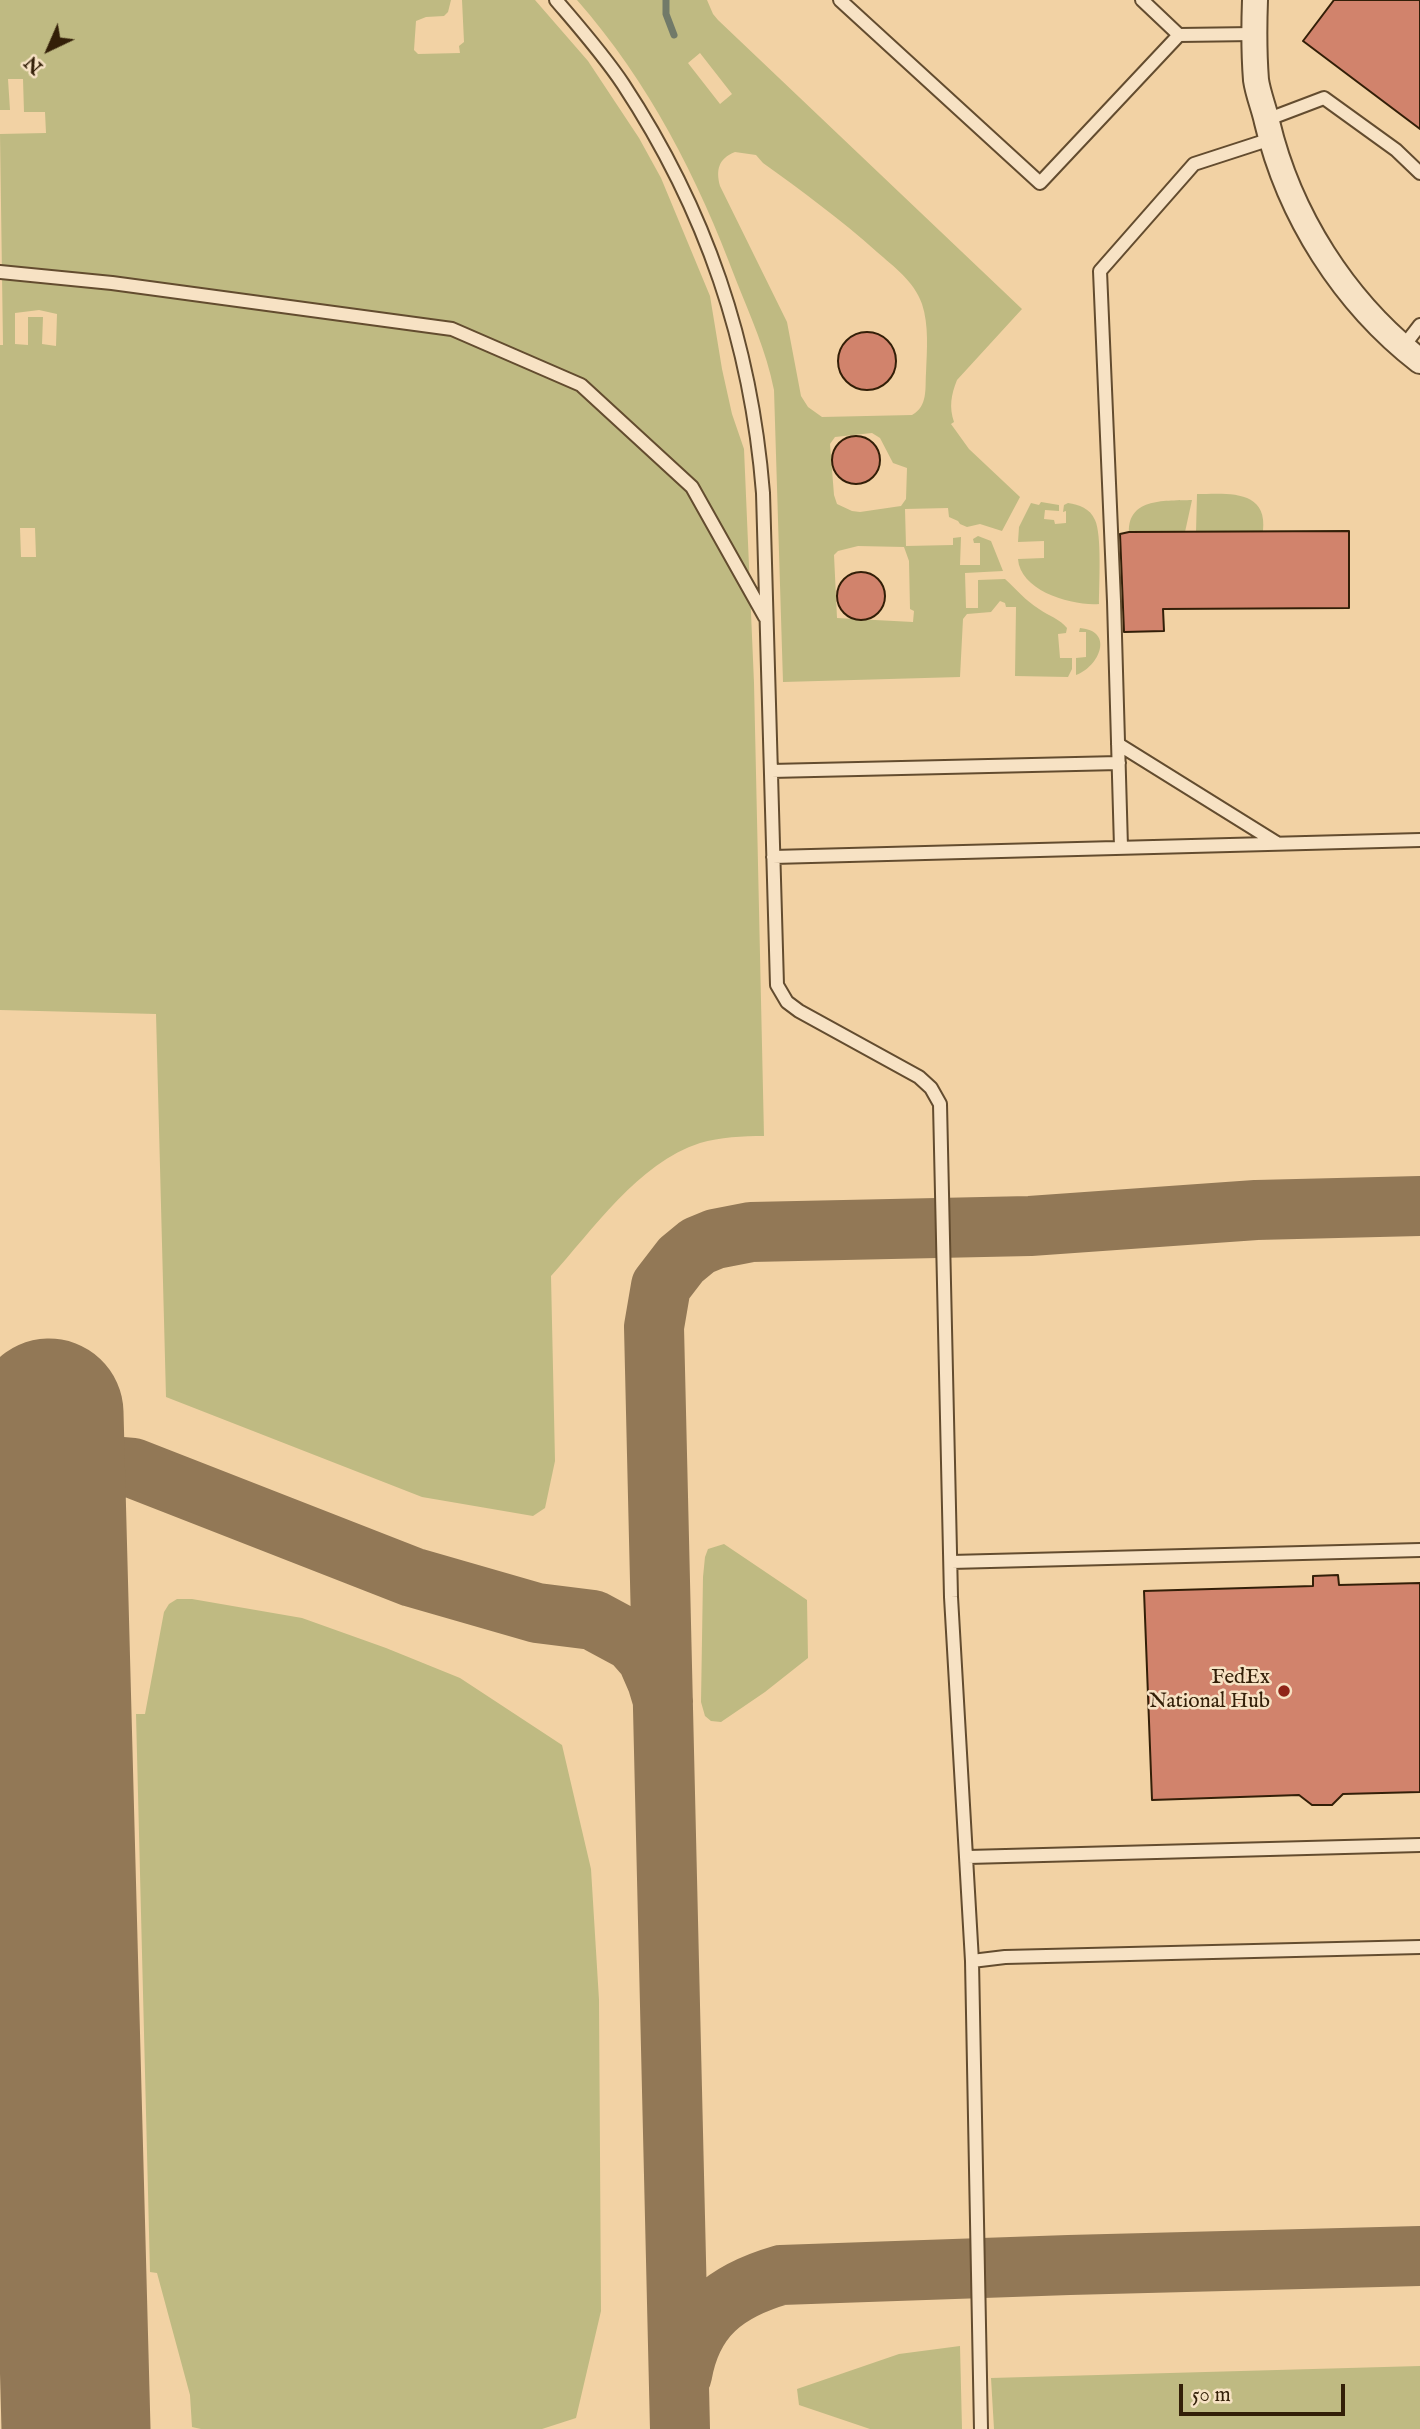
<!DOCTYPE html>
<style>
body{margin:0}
#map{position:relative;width:1420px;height:2429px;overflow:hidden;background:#f2d2a4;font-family:"IM FELL English",serif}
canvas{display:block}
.north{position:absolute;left:14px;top:14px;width:70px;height:70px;-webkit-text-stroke:5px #f7e2c4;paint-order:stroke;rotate:224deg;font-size:19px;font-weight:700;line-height:28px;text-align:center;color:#331f08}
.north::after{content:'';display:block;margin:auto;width:24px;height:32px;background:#331f08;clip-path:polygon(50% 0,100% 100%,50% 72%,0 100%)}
.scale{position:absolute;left:1179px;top:2384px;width:166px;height:32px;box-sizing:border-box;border:4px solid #331f08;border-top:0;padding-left:9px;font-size:21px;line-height:24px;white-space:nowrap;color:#331f08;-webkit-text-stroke:5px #f7e2c4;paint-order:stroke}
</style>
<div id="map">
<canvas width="1420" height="2429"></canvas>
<div class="north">N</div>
<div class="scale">50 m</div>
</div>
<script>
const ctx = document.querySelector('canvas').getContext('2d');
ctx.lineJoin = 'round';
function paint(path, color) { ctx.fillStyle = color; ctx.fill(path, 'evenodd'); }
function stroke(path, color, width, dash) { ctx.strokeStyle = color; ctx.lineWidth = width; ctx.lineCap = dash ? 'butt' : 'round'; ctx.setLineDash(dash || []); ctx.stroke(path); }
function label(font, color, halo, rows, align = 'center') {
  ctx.font = font + ' "IM FELL English",serif'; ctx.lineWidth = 5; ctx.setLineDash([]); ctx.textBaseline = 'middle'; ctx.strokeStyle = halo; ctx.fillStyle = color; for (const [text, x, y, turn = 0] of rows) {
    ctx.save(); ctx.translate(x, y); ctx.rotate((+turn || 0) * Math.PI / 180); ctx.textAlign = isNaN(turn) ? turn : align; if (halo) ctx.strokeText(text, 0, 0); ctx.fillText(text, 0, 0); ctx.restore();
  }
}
const green = new Path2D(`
 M0 0H451L448 12 444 16 426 17 416 21 414 50 418 54 460 53 459 46 464 42 462 0H535L588 61 639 138 661 178 710 296 722 369 732 414 744 449 754 683 764 1136C743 1136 720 1137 700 1143 638 1163 593 1230 551 1276L555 1461 545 1508 533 1516 422 1497 166 1397 156 1014 0 1010V345H3L0 134 46 133 45 112H24L23 79H8L10 110H0ZM39 310 57 314 56 346 42 344 43 317H28V345L15 344V313ZM20 528H35L36 557H21Z
 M577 0H707L713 14 718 20 1022 309 957 380C951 395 949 407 954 422L951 424 969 449 1020 497 1002 531 980 524 967 527 960 524 958 521 949 517 948 508 905 509 906 546 953 545V538L961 537 960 565H980V543H974L973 539 978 536 991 541 1003 571 965 573 966 608H978V580L1005 579C1016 589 1026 601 1039 609 1049 616 1060 619 1067 628L1066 633 1058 634 1060 658H1072V669L1068 677 1015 676 1016 607H1006L1005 603 1000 601 991 612 967 614 963 619 960 677 783 682 774 390C766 350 751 318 736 280 698 178 649 82 577 0ZM700 53 732 94 720 104 688 63ZM735 152 756 155 763 163C802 191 840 219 877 252 894 267 914 281 922 304 929 325 927 350 926 373 925 389 928 406 912 415L822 417 808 407 801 396 787 322 720 186C716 170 718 159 735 152ZM872 433 880 438 893 463 907 468 906 499 901 506 860 512 852 511 837 504 834 495 830 444 835 437ZM858 546 904 547 909 561 910 609 914 611 913 622 837 618 834 555 838 551Z
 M1197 494C1225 494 1268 488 1263 531L1196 532Z
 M1192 500 1185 532H1129C1128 497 1167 501 1192 500Z
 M1041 502 1059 505V511L1045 510 1044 519 1054 520 1055 524 1066 523V511L1063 512 1064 505 1068 503C1079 505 1090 508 1095 520 1102 534 1099 586 1099 604 1072 606 1020 591 1018 559L1044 558V541L1018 542 1019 527 1031 503 1039 505Z
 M1080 628C1115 631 1099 667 1076 675V658L1086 657V632H1079Z
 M724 1544 807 1600 808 1658 765 1692 721 1722 711 1721 705 1716 701 1702 703 1577 705 1557 708 1549Z
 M177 1599H192L302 1618 386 1648 460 1678 562 1745 591 1869 599 2000 601 2311 576 2418 542 2429H201L192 2427 190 2395 157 2273 150 2272 136 1714H145L164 1612 169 1604Z
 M960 2346 962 2429H870L799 2405 797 2389 899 2354Z
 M1420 2366V2429H994L991 2378Z`);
const stream = new Path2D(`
 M666 0V14L674 35`);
const taxiway = new Path2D(`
 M0 1463 51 1461 133 1468 412 1577 537 1613 593 1620 632 1641 647 1658 657 1681 663 1701
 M64 2196 69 2405 66 2429
 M682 2375C692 2317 726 2291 781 2275L1069 2265 1420 2256
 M680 2429 654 1327 661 1286 681 1260 698 1246 715 1239 751 1232 1030 1226 1256 1210 1420 1206`);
const runway = new Path2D(`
 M49 1413 76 2429`);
const building = new Path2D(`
 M1334 0H1420V129L1303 41Z
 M838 361a29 29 0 1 1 58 0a29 29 0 1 1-58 0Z
 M832 460a24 24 0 1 1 48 0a24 24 0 1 1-48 0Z
 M1349 531V608L1163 609 1164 631 1124 632 1120 534 1129 532Z
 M837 596a24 24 0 1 1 48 0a24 24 0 1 1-48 0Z
 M1338 1575 1339 1585 1420 1583V1792L1343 1794 1332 1805H1312L1299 1795 1152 1800 1144 1591 1313 1586V1576Z`);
const lane = new Path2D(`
 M556 0C579 27 603 54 623 84 706 210 751 343 763 493L777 985 787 1002 799 1011 919 1077 931 1088 940 1104 951 1597 972 1961 981 2429
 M840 0 1040 183 1179 35
 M1142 0 1179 35 1254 34
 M1266 120 1324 98 1396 150 1420 173
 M0 272 112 283 452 329 581 385 692 487 765 617
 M1403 347 1420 325
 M1118 744 1277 843
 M771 771 1119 763
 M1121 847 1114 601 1100 271 1194 164 1271 139
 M773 857 1420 840
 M951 1562 1420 1550
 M968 1857 1420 1845
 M972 1961 1005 1957 1420 1947`);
const street = new Path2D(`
 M1255 0C1254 27 1254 54 1256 80 1258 94 1264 108 1267 122 1289 215 1344 302 1420 361`);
const markers = [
 [1284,1691,7,"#8f2418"]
];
const poiNames = [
 ["FedEx",1270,1679],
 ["National Hub",1270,1703]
];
paint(green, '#bfba82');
stroke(stream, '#717a69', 7);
stroke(taxiway, '#927856', 60);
stroke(runway, '#927856', 149);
paint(building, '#d1836c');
stroke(building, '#331f08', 2);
stroke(lane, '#634c2f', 16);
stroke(street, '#634c2f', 28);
stroke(lane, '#f7e2c4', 12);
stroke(street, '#f7e2c4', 24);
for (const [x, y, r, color] of markers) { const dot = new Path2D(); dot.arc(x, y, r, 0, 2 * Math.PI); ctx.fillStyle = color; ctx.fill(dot); stroke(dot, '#f7e2c4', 2.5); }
label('21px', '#331f08', '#f7e2c4', poiNames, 'right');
</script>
